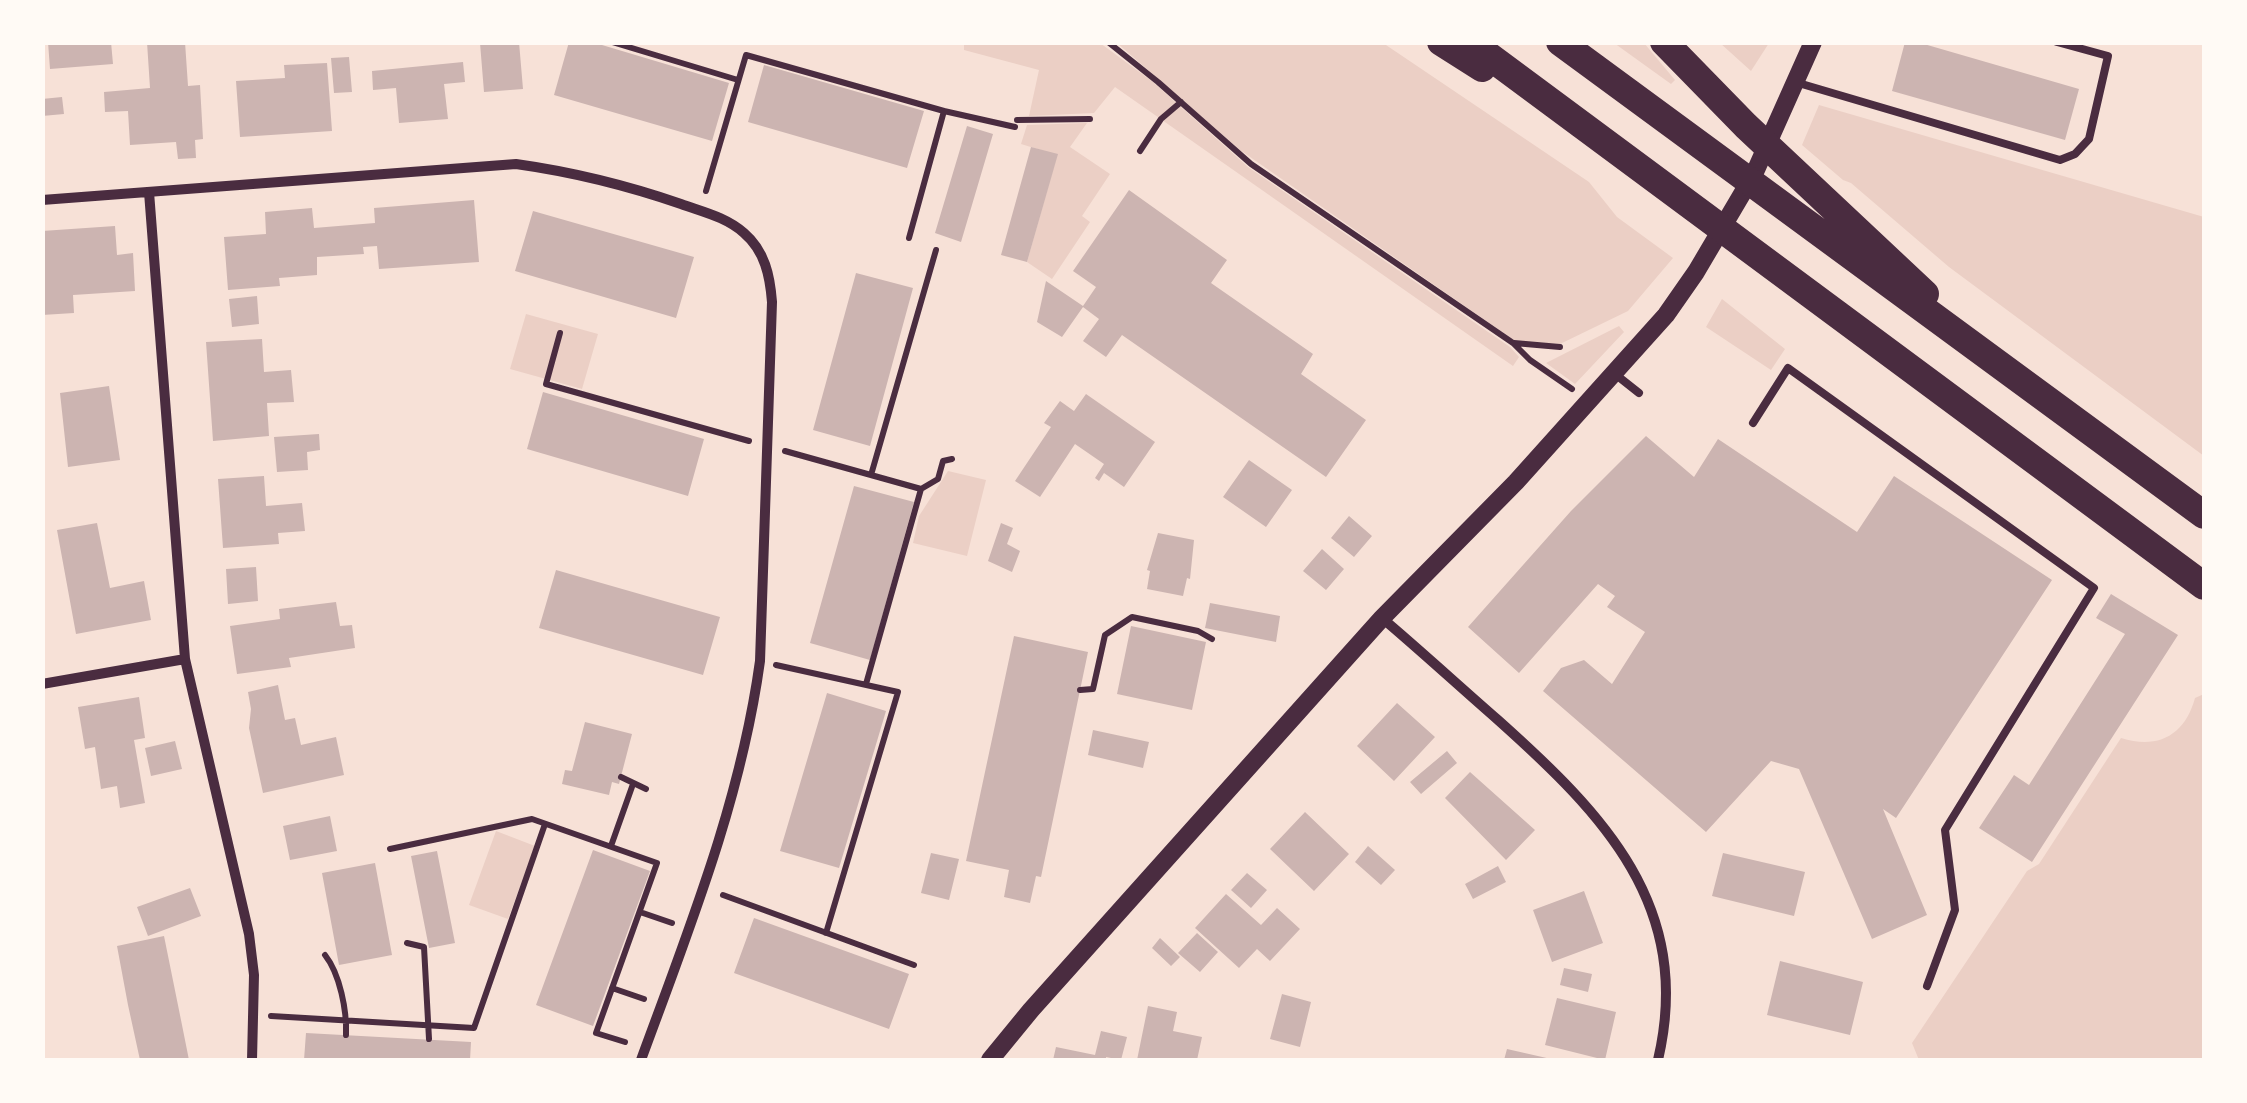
<!DOCTYPE html>
<style>
body{margin:0}
#map{position:relative;width:2247px;height:1103px;overflow:hidden;background:#f7e1d7;font-family:"DM Sans",sans-serif}
canvas{display:block}
.frame{position:absolute;inset:0;border:45px solid #fffaf5;pointer-events:none}
</style>
<div id="map">
<canvas width="2247" height="1103"></canvas>
<div class="frame"></div>
</div>
<script>
const ctx = document.querySelector('canvas').getContext('2d');
ctx.lineJoin = 'round';
function paint(path, color) { ctx.fillStyle = color; ctx.fill(path, 'evenodd'); }
function stroke(path, color, width, dash) { ctx.strokeStyle = color; ctx.lineWidth = width; ctx.lineCap = dash ? 'butt' : 'round'; ctx.setLineDash(dash || []); ctx.stroke(path); }
const green = new Path2D(`
 M964 43H1100L1153 82 1248 167 1510 347 1519 357 1513 366 1115 87 1094 113 1029 116 1039 70 964 50Z
 M1117 43H1383L1589 182 1617 217 1673 258 1628 311 1560 344 1515 341 1240 150Z
 M1614 43H1644L1675 80 1671 84Z
 M1720 43H1769L1751 71Z
 M1819 105 2204 217V456L1949 267 1851 183 1843 180 1802 145Z
 M1087 123 1070 147 1110 174 1082 216 1090 222 1052 279 1027 262 1057 155 1021 144 1027 125Z
 M1722 299 1785 349 1771 370 1706 327Z
 M526 314 598 334 582 389 510 369Z
 M1619 326 1624 332 1575 384 1546 363Z
 M948 471 986 480 967 556 913 543 919 516Z
 M2204 694V1060H1919L1912 1043 2027 871 2039 864 2121 738C2158 750 2185 735 2195 698Z
 M496 831 535 846 508 919 469 905Z`);
const building = new Path2D(`
 M48 42H111L113 64 50 69Z
 M147 42H185L188 86 200 85 203 139 195 140 196 158 178 159 176 142 130 145 128 111 105 112 104 92 150 88Z
 M519 42 523 89 484 92 480 43Z
 M569 42H592L729 83 712 141 554 95Z
 M1905 42H1917L2079 89 2065 140 1892 91Z
 M349 57 352 92 334 93 331 58Z
 M463 62 465 82 444 84 448 119 399 123 396 88 373 90 372 71Z
 M327 63 332 131 240 137 236 81 285 78 284 65Z
 M764 65 924 111 907 168 748 122Z
 M62 97 64 114 42 116V99Z
 M967 126 993 134 961 242 935 233Z
 M1031 147 1058 154 1027 262 1001 255Z
 M1129 190 1227 260 1211 283 1313 354 1301 374 1366 420 1326 477 1122 335 1106 357 1083 341 1099 319 1083 307 1062 337 1037 322 1046 281 1083 306 1096 287 1073 271Z
 M474 200 479 262 379 269 377 246 363 247 364 254 317 257V275L279 278 280 286 228 290 224 237 266 234 265 212 312 208 314 228 375 223 374 208Z
 M533 211 694 257 676 318 515 271Z
 M115 226 117 255 133 253 135 291 73 295 74 313 42 315V231Z
 M856 273 913 288 870 446 813 430Z
 M257 296 259 324 232 327 229 299Z
 M262 339 264 372 291 370 294 402 267 403 269 436 213 441 206 342Z
 M109 386 120 460 68 467 60 393Z
 M543 392 704 439 688 496 527 449Z
 M1086 394 1155 442 1124 487 1104 473 1099 481 1095 478 1104 464 1075 444 1040 497 1015 481 1051 427 1044 423 1060 401 1074 411Z
 M319 434 320 450 307 452 308 470 277 472 274 437Z
 M1646 436 1694 477 1718 439 1857 532 1894 476 2052 580 1896 818 1883 809 1927 915 1872 939 1799 769 1771 761 1706 832 1543 691 1561 668 1584 660 1612 684 1645 632 1607 607 1615 596 1598 584 1519 673 1468 627 1571 511Z
 M1249 460 1292 490 1266 527 1223 497Z
 M264 476 266 506 302 503 305 531 278 533 279 544 223 548 218 479Z
 M854 486 914 502 870 660 810 643Z
 M1349 516 1372 536 1354 557 1331 538Z
 M97 523 110 588 144 581 151 620 76 634 57 530Z
 M1001 523 1013 528 1007 544 1020 551 1012 572 988 561Z
 M1158 533 1194 540 1190 579 1187 578 1183 596 1147 589 1150 571 1147 570Z
 M1322 549 1344 569 1326 590 1303 571Z
 M256 567 258 601 228 604 226 569Z
 M556 570 720 617 703 675 539 628Z
 M2111 594 2178 635 2032 862 1979 828 2014 775 2029 785 2125 634 2096 618Z
 M336 602 340 626 352 625 355 648 289 658 291 667 237 674 230 626 280 619 279 609Z
 M1210 603 1280 616 1276 642 1205 628Z
 M1131 626 1206 642 1192 710 1117 694Z
 M1014 636 1088 652 1041 877 1036 876 1030 903 1004 897 1009 870 966 861Z
 M278 685 285 720 295 718 301 745 336 737 344 775 263 793 249 728 251 709 248 692Z
 M827 693 886 711 839 868 780 851Z
 M139 697 145 738 134 740 145 803 120 808 117 786 101 789 95 747 85 749 78 707Z
 M1397 703 1435 737 1394 781 1357 746Z
 M585 722 632 734 619 784 612 782 609 795 562 784 565 770 572 771Z
 M1093 730 1149 742 1143 768 1088 755Z
 M175 741 182 769 151 776 145 748Z
 M1447 751 1457 763 1421 794 1410 782Z
 M1470 772 1535 830 1506 860 1445 798Z
 M1305 812 1349 854 1314 891 1270 849Z
 M330 816 337 851 290 860 283 826Z
 M1368 846 1395 870 1381 885 1355 862Z
 M593 850 650 871 593 1026 536 1005Z
 M437 851 455 943 429 948 411 856Z
 M931 853 959 859 949 900 921 893Z
 M1723 853 1805 872 1794 916 1712 896Z
 M375 863 392 955 339 965 322 873Z
 M1498 866 1506 882 1473 899 1465 884Z
 M1247 873 1267 890 1251 908 1231 890Z
 M190 888 201 916 148 936 137 907Z
 M1584 891 1603 943 1552 962 1533 910Z
 M1226 894 1261 925 1277 908 1300 929 1270 961 1257 949 1239 968 1195 928Z
 M754 918 909 974 889 1029 734 973Z
 M1197 933 1218 952 1200 972 1178 953Z
 M164 936 182 1025 189 1060H140L128 1005 117 946Z
 M1160 938 1180 957 1171 966 1152 948Z
 M1780 961 1863 982 1850 1035 1767 1015Z
 M1564 968 1592 974 1588 992 1560 985Z
 M1282 994 1311 1002 1300 1047 1270 1039Z
 M1557 998 1616 1012 1605 1060 1545 1045Z
 M1148 1006 1177 1012 1173 1031 1202 1037 1197 1060H1137Z
 M1101 1031 1127 1037 1121 1060 1106 1057V1060H1053L1056 1047 1095 1055Z
 M306 1033 471 1042 470 1060H304Z
 M1507 1049 1551 1059 1550 1060H1504Z`);
const path = new Path2D(`
 M612 42 738 80
 M1108 42 1158 82 1251 164 1513 343 1530 360 1572 389
 M944 111 1015 127
 M1017 120 1090 119
 M1140 151 1161 119 1181 102
 M706 191 746 55 944 111 909 238
 M560 333 546 384 749 441
 M1514 343 1560 347
 M785 451 921 489 866 684
 M871 475 936 250
 M921 489 938 479 943 461 952 459
 M776 665 898 692 826 933
 M1080 690 1093 689 1105 635 1132 617 1198 631 1212 639
 M621 777 646 789
 M611 846 633 784
 M390 849 532 819 657 863 596 1033 625 1042
 M723 895 914 965
 M640 912 672 923
 M407 943 424 947 429 1039
 M325 955C340 974 347 1011 346 1035
 M612 988 644 999
 M271 1016 474 1028 545 824`);
const service = new Path2D(`
 M1795 82 2060 160 2075 154 2089 139 2108 56 2057 42
 M1615 374 1639 393
 M1753 423 1788 368 2094 588 1945 830 1955 910 1927 986`);
const minor = new Path2D(`
 M149 192 185 659 249 934 254 975 252 1060
 M42 200 516 164C573 172 626 185 681 204 703 212 726 217 744 233 765 251 770 276 772 302L760 661C741 800 689 929 641 1060
 M1382 618C1421 651 1459 686 1498 720 1603 814 1694 906 1658 1060
 M42 684 185 659`);
const tertiary = new Path2D(`
 M990 1060 1031 1010 1382 618 1516 482 1666 315 1696 272 1755 172 1813 42`);
const trunk = new Path2D(`
 M1441 42 1482 68
 M1470 42 2204 586
 M1560 42 2204 515
 M1664 42 1746 126 1925 294`);
paint(green, '#ebcfc5');
paint(building, '#ccb4b1');
stroke(path, '#4a2c40', 6);
stroke(service, '#4a2c40', 8);
stroke(minor, '#4a2c40', 10);
stroke(tertiary, '#4a2c40', 18);
stroke(trunk, '#4a2c40', 28);
</script>
